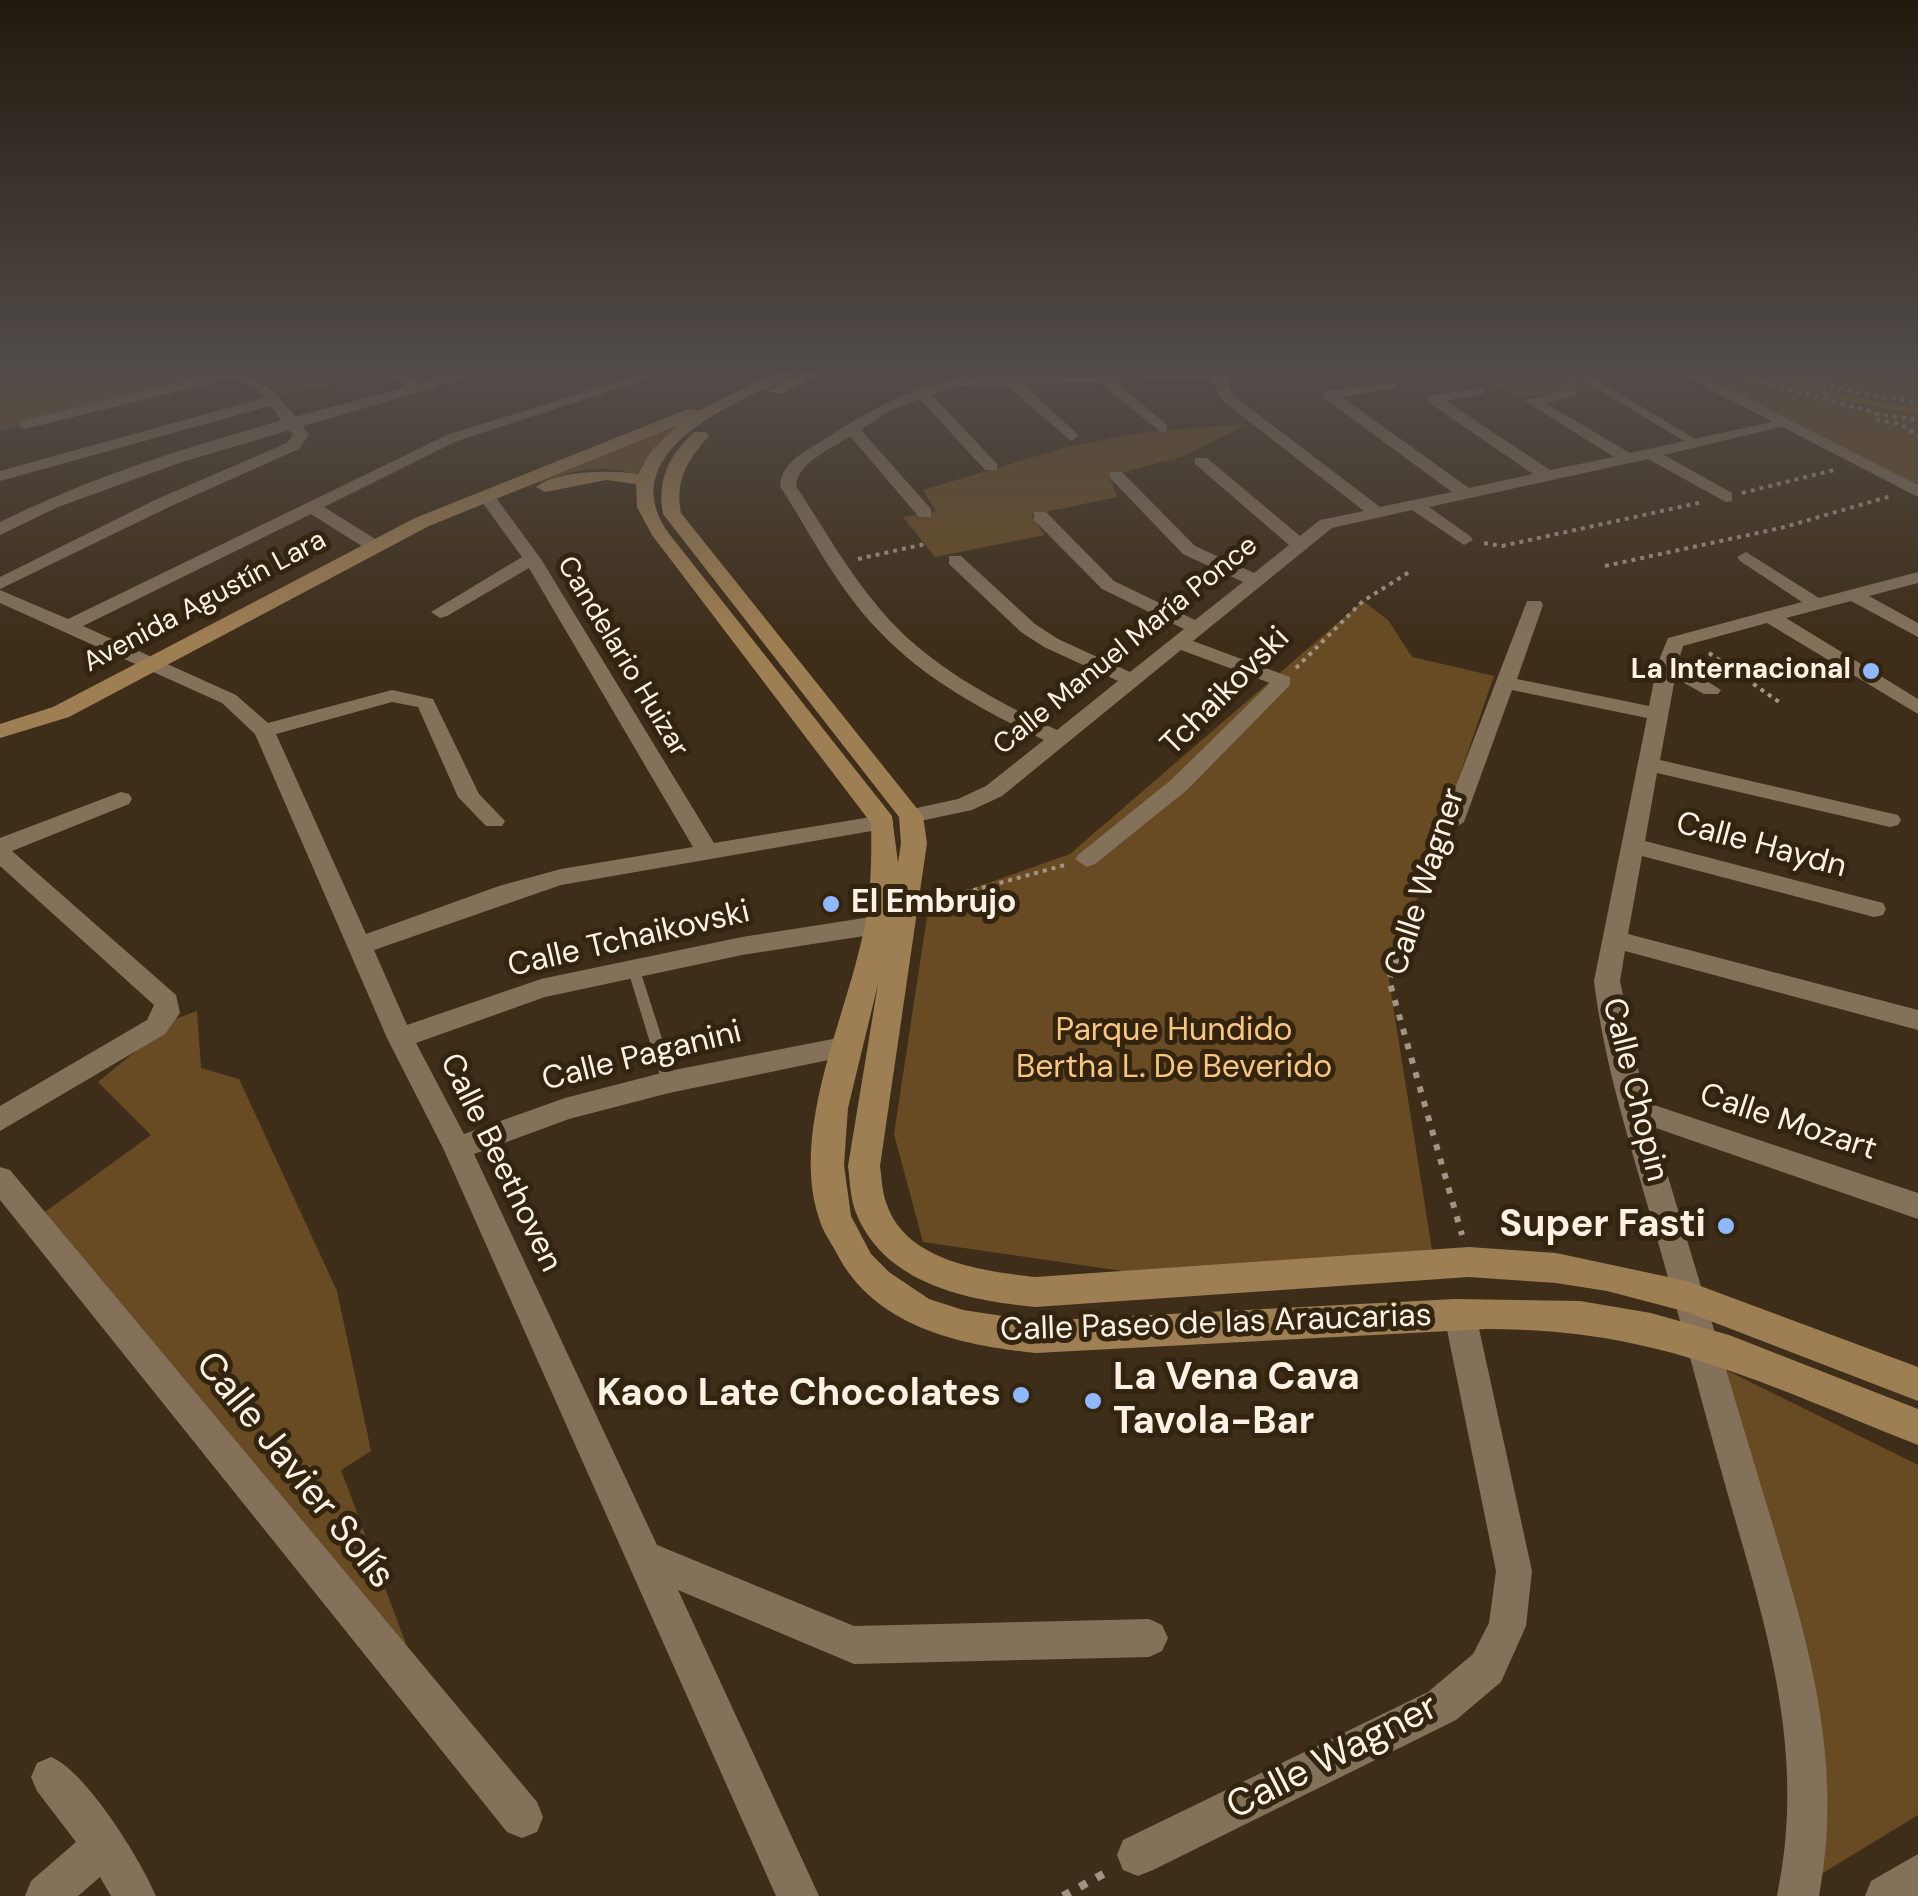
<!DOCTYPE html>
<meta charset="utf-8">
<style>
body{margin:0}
canvas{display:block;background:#3e2e19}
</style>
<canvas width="1918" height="1896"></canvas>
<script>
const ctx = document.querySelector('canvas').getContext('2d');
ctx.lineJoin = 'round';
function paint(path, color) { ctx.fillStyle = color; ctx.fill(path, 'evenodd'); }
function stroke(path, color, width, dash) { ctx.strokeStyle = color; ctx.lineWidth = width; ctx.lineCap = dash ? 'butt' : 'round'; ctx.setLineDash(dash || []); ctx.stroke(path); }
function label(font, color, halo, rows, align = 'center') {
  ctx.font = font + ' "DM Sans",sans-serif'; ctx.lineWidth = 10; ctx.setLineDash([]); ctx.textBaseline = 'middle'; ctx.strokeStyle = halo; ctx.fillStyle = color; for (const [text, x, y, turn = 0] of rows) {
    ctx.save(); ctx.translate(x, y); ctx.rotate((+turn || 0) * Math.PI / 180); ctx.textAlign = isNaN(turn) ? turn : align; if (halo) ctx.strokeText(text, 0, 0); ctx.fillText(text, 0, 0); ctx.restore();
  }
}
const green = new Path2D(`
 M0 372H227L0 431Z
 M258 372H388L283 395Z
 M1565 372 1595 389 1518 397 1478 374Z
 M1686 372H1804L1808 375 1918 381V486Z
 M685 419 661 440 636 474C588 460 550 479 506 495L501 492Z
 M1248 424 1184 456 1109 476 1117 497 1031 515 1045 535 935 557 903 517 936 511 923 490 1067 447 1151 431Z
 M1363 601 1388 620 1412 657 1494 676 1389 980 1432 1250 1150 1275 923 1242 894 1134 929 904 1070 854Z
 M197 1011 201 1068 239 1079 337 1291 371 1451 341 1470 412 1660 45 1212 151 1135 98 1082 175 1019Z
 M1720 1367 1918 1465V1815L1813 1879Z`);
const stream = new Path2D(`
 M1767 372 1828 395 1918 411`);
const pathFar2 = new Path2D(`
 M1728 372 1879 414 1918 420
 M1787 372 1848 391 1918 403
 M1876 420 1901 424 1918 436
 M1742 493 1838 469
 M1484 543 1502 546 1703 502
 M858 559 925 544
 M1605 566 1781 528 1891 496
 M1709 653 1782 704
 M1296 668 1363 601 1411 571
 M930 902 1065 865
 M1406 931 1439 835`);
const pathFar1 = new Path2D(`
 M1407 929 1389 980 1462 1235`);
const path = new Path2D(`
 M1063 1896 1109 1871`);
const service = new Path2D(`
 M633 962 639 967 676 1082 674 1086 669 1087 664 1086 662 1082 627 967Z`);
const pedestrian = new Path2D(`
 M1569 372H1583L1704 444 1694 447Z`);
const minor = new Path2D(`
 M221 372C266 372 284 402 309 435L299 449 169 507 0 589V577L157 499 287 443 293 435 270 406 0 481V471L264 398 256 388 232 378 25 429 20 427V421Z
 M387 372H403L423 388 411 391Z
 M648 372H669L457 441 324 507 380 542V550H368L311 514 83 626 236 695 268 723 392 690 433 699 479 794 505 821 502 826H486L458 797 418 707 392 702 276 734 366 934 499 886 561 869 693 847 529 568 447 616 440 618 431 612 522 557 477 495 485 490 491 491 541 559 714 843 883 815 894 822 883 829 561 885 374 950 407 1025 541 979 742 937 877 916 889 925 877 934 742 955 545 997 416 1043 464 1134 565 1098 669 1071 848 1036 857 1039 861 1046 857 1053 848 1056 669 1093 569 1119 474 1154 657 1545 854 1626 1149 1619 1162 1625 1168 1638 1162 1651 1149 1657 854 1664 678 1590 819 1896H776L443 1148 387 1038 255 734 222 703 0 603V590L68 619 447 435Z
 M1100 372H1322L1315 376 1226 379 1234 396 1380 507 1452 492 1324 398V392L1395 382V388L1342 397 1469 488 1533 474 1428 402V396L1483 388V394L1446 401 1550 470 1614 457 1525 401 1570 389 1577 393 1575 396 1545 403 1630 453 1785 419 1793 424 1664 455 1732 493V501L1726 502 1648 459 1429 507 1470 536 1473 540 1464 545 1412 510 1332 528 1193 641 1290 677V685L1187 790 1095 864 1087 867 1075 859 1079 854 1171 780 1270 683 1181 650 1002 796 972 810 911 823 903 821 900 816 903 811 958 799 986 786 1044 740C985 711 925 680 879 631 838 589 811 535 780 486 782 461 806 451 825 439 889 398 931 377 1009 375 1037 374 1072 380 1100 372ZM1211 379 1223 401 1364 511 1320 520 1300 536 1207 458H1195V464L1289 545 1254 573 1195 546 1122 472H1110V478L1183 554 1243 582 1195 620 1114 581 1046 512H1034V520L1102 589 1184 629 1130 672 1058 639 1035 624 961 556H949V564L1021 632 1044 647 1118 681 1057 730C992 699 925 664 879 608 847 570 823 527 796 486 798 462 831 449 850 436L919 517H931V509L861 430 890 410 920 399 985 470H997V464L932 395 955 386 1006 385 1071 441 1079 436 1076 433 1023 384 1099 382 1162 433 1167 431V425L1116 382Z
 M1746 552 1819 598 1918 572V583L1869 596 1918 623V637L1851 601 1786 618 1918 699V714L1767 623 1683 646 1678 663 1721 690 1718 694H1704L1675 678 1660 760 1898 815 1901 820 1898 825 1890 827 1657 773 1645 841 1883 903 1886 909 1883 915 1874 917 1642 856 1628 934 1918 1010V1030L1625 951 1620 981 1645 1102 1918 1193V1219L1653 1127C1686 1237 1719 1346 1752 1456 1795 1601 1849 1744 1819 1896H1777C1807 1755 1767 1629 1728 1495 1702 1405 1679 1314 1653 1224 1630 1143 1604 1064 1594 981L1647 718 1512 690 1464 822 1453 829 1442 822 1527 601H1541L1543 605 1517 679 1649 706 1657 665 1668 638 1802 602 1740 561 1737 557Z
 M121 792 129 794 132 799 129 804 12 851 176 995 180 1013 165 1034 0 1131V1106L147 1020 154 1005 0 866V838Z
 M0 1167 10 1170 537 1802 543 1817 537 1832 522 1838 507 1832 0 1200Z
 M1460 1301 1471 1305 1476 1315 1532 1571 1526 1626 1501 1682 1456 1720 1153 1870 1138 1876 1123 1870 1117 1855 1123 1840 1428 1692 1473 1654 1489 1623 1496 1571 1444 1315 1449 1305Z
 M51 1757C86 1771 141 1860 156 1896H111L100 1877 78 1896H25L31 1881 76 1842 37 1791 31 1777 37 1763Z
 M1918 1854V1896H1865L1871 1881Z`);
const tertiary = new Path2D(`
 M462 372H486L182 462 58 507 0 535V522C145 450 307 415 462 372Z
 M1676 372H1695L1918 485V497Z`);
const secondary = new Path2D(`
 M776 372H796C783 383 763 389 747 397 693 424 621 468 670 535L892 816 898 863 901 843 899 817 663 514C657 479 669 456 694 432H706L709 436C687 461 675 479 681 513L923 816 927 843 880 1166C882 1179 882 1193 887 1205 907 1262 984 1271 1035 1277L1469 1247 1556 1253 1687 1281 1918 1367V1401L1687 1312 1607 1291 1556 1283 1469 1277 1035 1307C966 1300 885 1284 856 1213 850 1198 850 1181 848 1166L878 984 848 1108 844 1165 851 1216 871 1254 889 1272 929 1299 963 1310 1036 1321 1455 1299 1580 1301 1651 1313 1729 1335 1918 1409V1445C1764 1384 1658 1328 1486 1329L1036 1353C959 1345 874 1327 836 1252 830 1241 822 1230 819 1218 790 1129 847 1016 864 929 871 893 872 859 871 823L652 535 637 507 636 484 606 480 545 492 536 487C558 470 611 470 638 474L651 451 676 426 429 526 69 717 0 738V724L53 707 415 518 688 409 700 410Z
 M805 372H825L781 394 767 391Z`);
const markers = [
 [1871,671,10,"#90b8fd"],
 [831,904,10,"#90b8fd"],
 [1726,1226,10,"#90b8fd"],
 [1021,1395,10,"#90b8fd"],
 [1093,1401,10,"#90b8fd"]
];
const farStreetnames = [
 ["Avenida Agustín Lara",205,602,-28],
 ["Calle Manuel María Ponce",1126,646,-39],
 ["Candelario Huizar",622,657,59]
];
const farPoinames = [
 ["La Internacional",1851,671]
];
const streetNames = [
 ["Tchaikovski",1226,692,-45],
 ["Calle Haydn",1761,846,15],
 ["Calle Wagner",1426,882,-72],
 ["Calle Tchaikovski",629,940,-13],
 ["Calle Paganini",642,1057,-14],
 ["Calle Chopin",1634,1090,76],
 ["Calle Mozart",1788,1123,18],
 ["Calle Beethoven",500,1163,64],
 ["Calle Paseo de las Araucarias",1216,1324,-2]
];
const poiNames = [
 ["El Embrujo",851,904]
];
const parkNames = [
 ["Parque Hundido",1174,1032],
 ["Bertha L. De Beverido",1174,1069]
];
const nearPoinames = [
 ["Super Fasti",1706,1226],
 ["La Vena Cava",1113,1379,"left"],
 ["Tavola-Bar",1113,1423,"left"],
 ["Kaoo Late Chocolates",1001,1395]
];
const nearStreetnames = [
 ["Calle Javier Solís",294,1471,51],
 ["Calle Wagner",1333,1758,-27]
];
paint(green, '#684b22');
stroke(stream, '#906421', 5);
stroke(pathFar2, '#a29585', 4, [4, 5]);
stroke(pathFar1, '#a29585', 6, [6, 9]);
stroke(path, '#a29585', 8, [8, 11]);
paint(service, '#83715a');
paint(pedestrian, '#83715a');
paint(minor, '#83715a');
paint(tertiary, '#83715a');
paint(secondary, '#9e7e53');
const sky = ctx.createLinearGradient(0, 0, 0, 637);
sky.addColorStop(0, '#22190e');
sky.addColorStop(0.58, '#524c49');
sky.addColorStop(1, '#524c4900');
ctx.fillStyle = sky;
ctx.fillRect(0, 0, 1918, 637);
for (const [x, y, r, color] of markers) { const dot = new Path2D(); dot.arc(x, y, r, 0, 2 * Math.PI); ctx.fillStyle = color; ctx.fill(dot); stroke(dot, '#33240f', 4); }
label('28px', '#fbf1e4', '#33240f', farStreetnames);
label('bold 28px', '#fbf1e4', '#33240f', farPoinames, 'right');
label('32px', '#fbf1e4', '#33240f', streetNames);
label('bold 32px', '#fbf1e4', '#33240f', poiNames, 'left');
label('32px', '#f9c682', '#33240f', parkNames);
label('bold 38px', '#fbf1e4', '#33240f', nearPoinames, 'right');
label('38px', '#fbf1e4', '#33240f', nearStreetnames);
</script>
